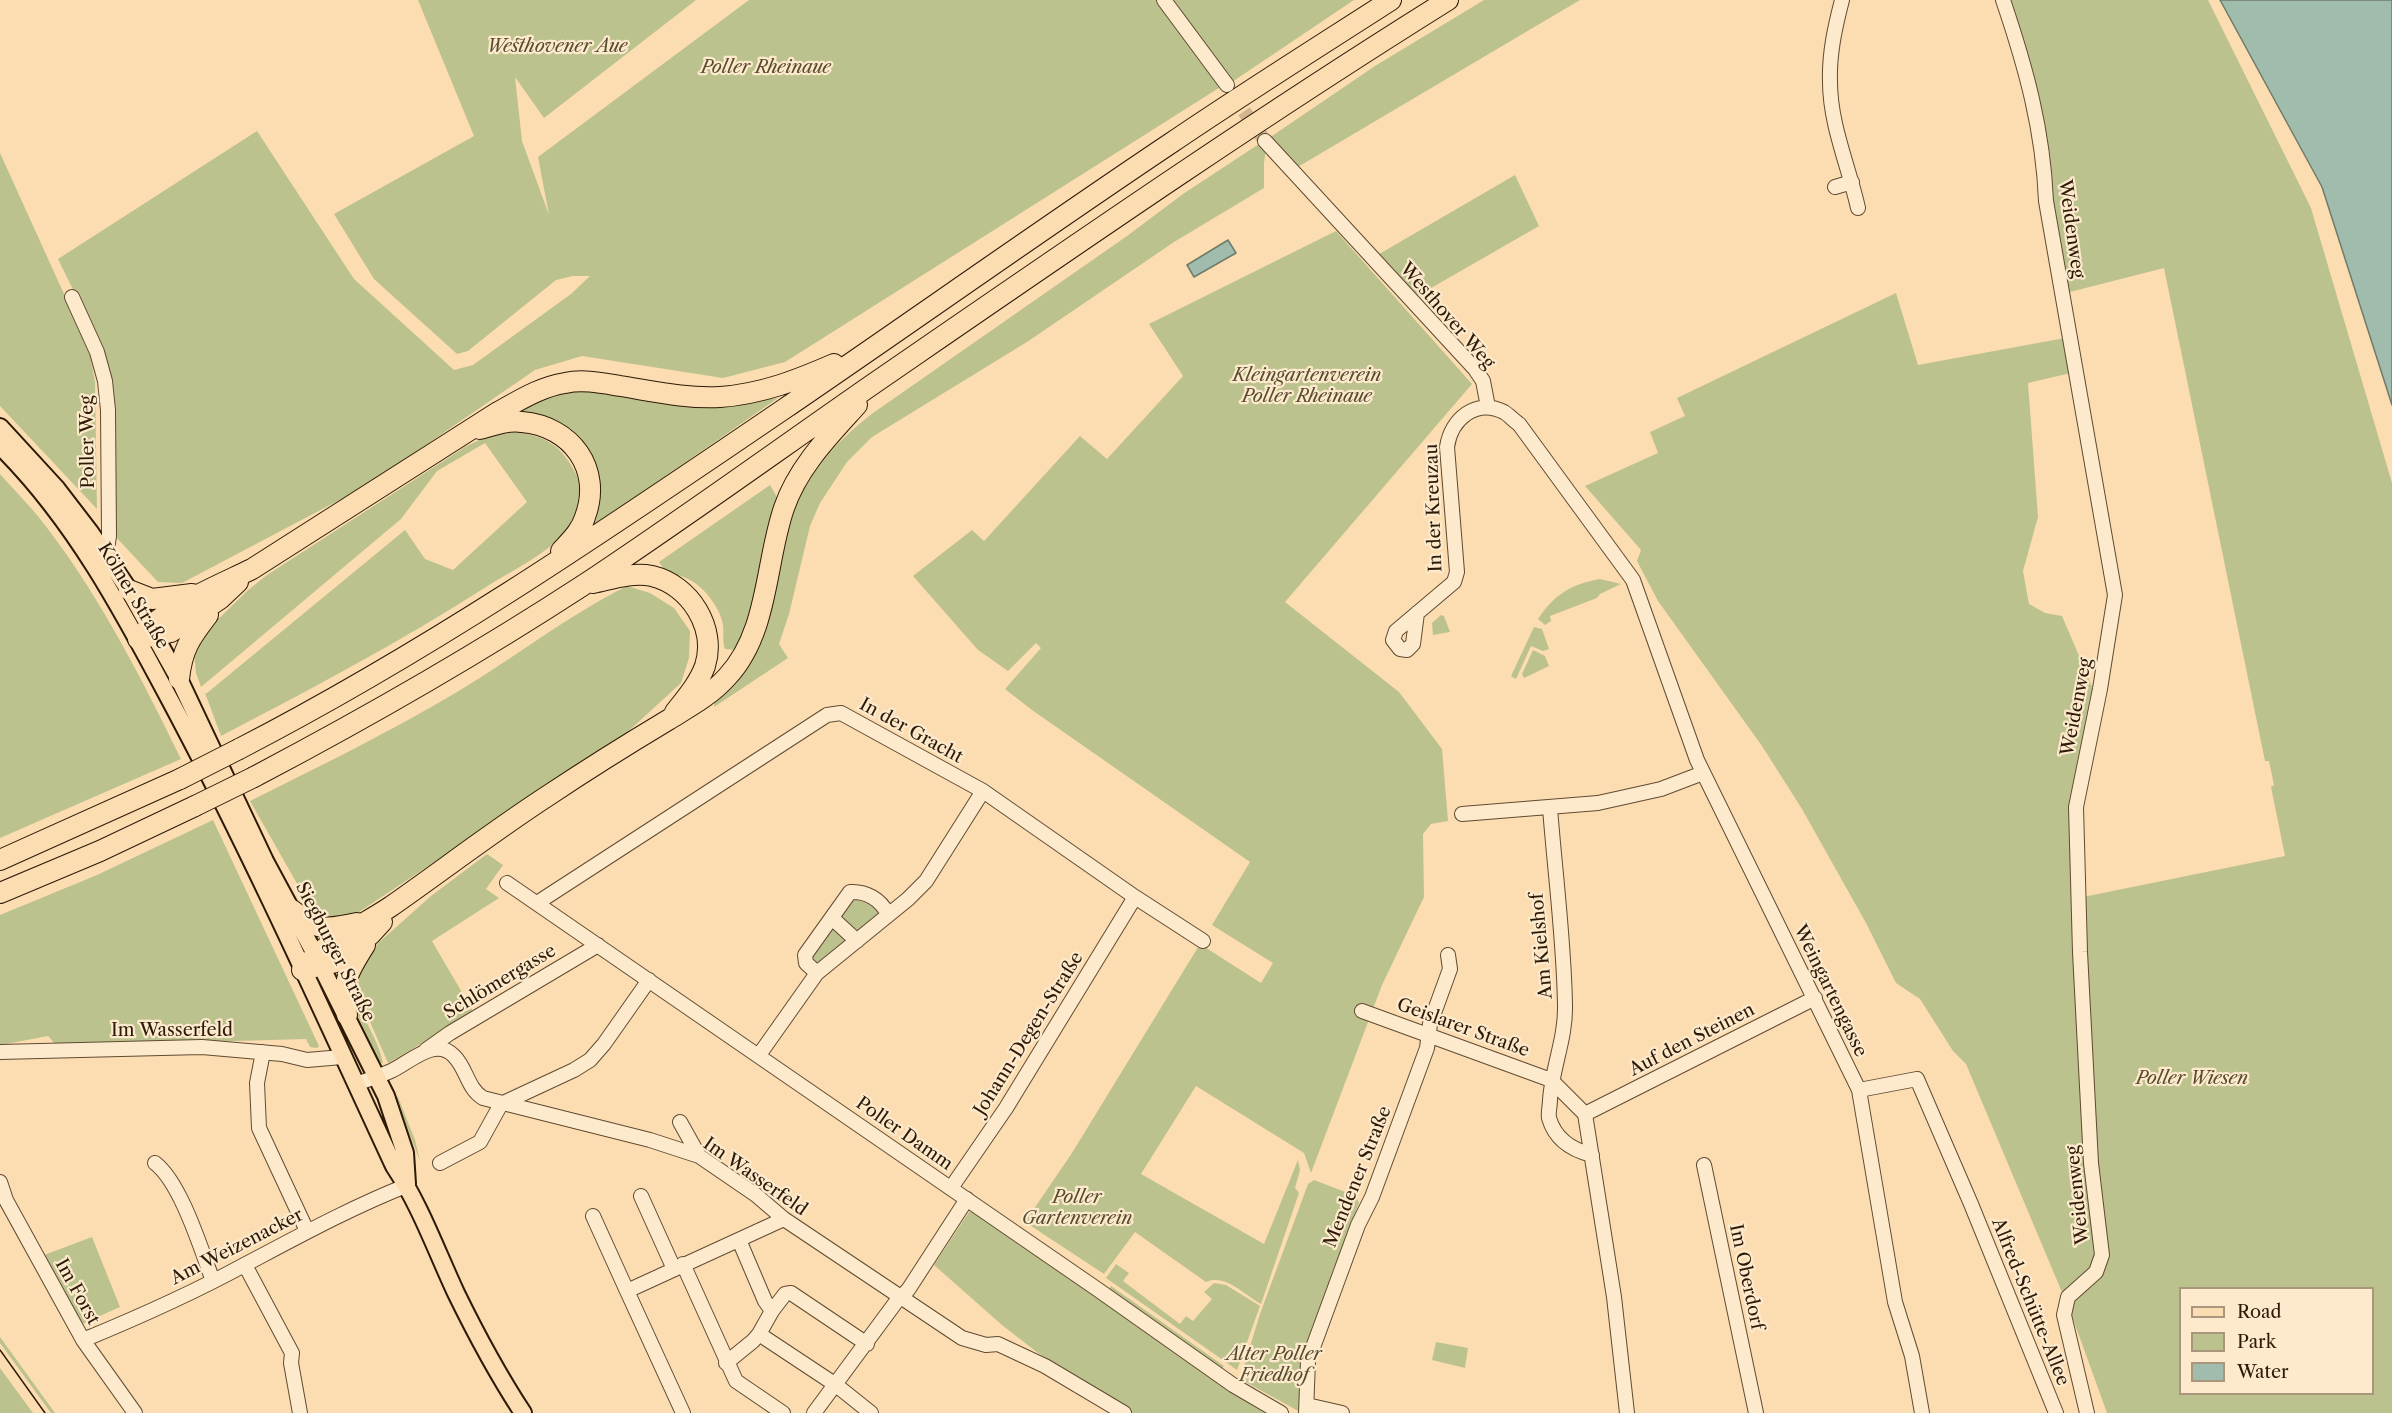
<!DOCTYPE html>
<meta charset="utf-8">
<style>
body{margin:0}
#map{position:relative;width:2392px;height:1413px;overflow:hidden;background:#fcddb1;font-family:"Libre Caslon Text",serif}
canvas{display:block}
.legend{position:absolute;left:2179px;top:1287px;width:195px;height:108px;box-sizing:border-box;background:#fde9cc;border:2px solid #a9967d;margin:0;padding:8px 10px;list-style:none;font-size:18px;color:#2c1a07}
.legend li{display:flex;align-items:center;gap:12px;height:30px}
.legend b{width:30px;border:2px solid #a9967d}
</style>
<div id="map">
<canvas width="2392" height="1413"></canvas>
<ul class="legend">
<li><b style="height:8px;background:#fcddb1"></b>Road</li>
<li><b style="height:16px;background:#bcc28d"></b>Park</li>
<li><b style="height:16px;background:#9fbcac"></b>Water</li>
</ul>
</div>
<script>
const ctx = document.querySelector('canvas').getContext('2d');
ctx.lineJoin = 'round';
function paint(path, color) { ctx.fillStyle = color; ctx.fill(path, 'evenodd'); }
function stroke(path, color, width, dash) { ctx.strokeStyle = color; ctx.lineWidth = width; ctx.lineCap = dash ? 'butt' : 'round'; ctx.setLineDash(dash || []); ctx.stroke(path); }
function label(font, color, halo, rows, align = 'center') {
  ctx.font = font + ' "Libre Caslon Text",serif'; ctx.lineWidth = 4.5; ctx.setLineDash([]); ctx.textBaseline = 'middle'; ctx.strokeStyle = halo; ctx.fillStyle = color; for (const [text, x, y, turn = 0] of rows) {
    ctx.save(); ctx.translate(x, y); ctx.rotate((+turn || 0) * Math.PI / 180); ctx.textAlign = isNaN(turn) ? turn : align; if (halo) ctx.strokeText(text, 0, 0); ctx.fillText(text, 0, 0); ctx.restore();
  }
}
const green = new Path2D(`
 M418 0H696L544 118 515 77 522 141 549 215 538 157 749 0H1158L1222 86 785 362 723 378 582 356 535 370 366 486 182 583 158 582 114 535 112 425 82 308 58 259 257 131 354 279 454 370 473 365 571 294 590 276H573L556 280 468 351 457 354 374 279 334 214 474 136Z
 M1174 0H1354L1232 82Z
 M1484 0H1580L1296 168 1269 138 1375 66Z
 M2006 0H2208L2311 208 2392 483V1413H2107L2072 1316 1966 1064 1953 1051 1920 999 1896 983 1866 923 1802 809 1762 746 1658 601 1637 561 1641 550 1585 486 1658 453 1650 432 1685 416 1677 398 1896 293 1918 365 2065 338 2071 373 2028 383 2038 517 2023 571 2029 604 2045 613 2062 616 2094 691 2073 794 2083 897 2285 856 2271 787 2274 785 2269 761H2265L2164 268 2066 293ZM2180 1288H2372V1394H2180Z
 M1262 142 1266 148 1264 163V188L1174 242 1027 342 872 437 847 462 820 503 810 526 789 614 779 644 788 658 714 707 715 699 736 676 789 518C808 474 835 442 873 413L1127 236 1183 194Z
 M0 153 89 349 95 382 97 509 0 406Z
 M1515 175 1539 226 1412 299 1374 257Z
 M1336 231 1472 384 1285 602 1399 692 1442 749 1448 821 1431 824 1423 834 1424 897 1382 985 1311 1173 1304 1153 1196 1086 1141 1174 1264 1244 1298 1160 1300 1170 1295 1188 1299 1193 1261 1304C1245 1295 1225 1273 1206 1282L1135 1232 1104 1274 1025 1222 1072 1153 1200 944 1261 983 1273 963 1212 925 1250 862 1032 710 1005 689 1041 648 1036 643 1008 671 978 650 913 576 972 530 984 541 1080 436 1107 459 1183 376 1149 324Z
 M594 388 732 403 778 398 597 524 593 523 578 441 500 420 548 394Z
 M517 432C546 437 559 444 574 470 585 488 577 517 564 533 544 556 511 571 486 587 400 642 311 689 221 736L205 693H207L405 530 425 559 453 570 527 502 485 443 437 471 401 519 201 687 196 673 194 653 198 639 247 591 267 575 465 447 487 436Z
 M0 474C17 493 36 512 51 533 102 601 144 683 181 759L0 838Z
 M770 485 778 499C763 538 762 581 749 621 746 631 740 641 735 650L725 649C722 641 724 634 723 625 721 609 704 587 690 580 676 572 668 577 659 562Z
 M1600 579 1621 584 1600 594 1597 598 1550 616 1551 621 1545 625 1538 619C1554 595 1571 584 1600 579Z
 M627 586 650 593 674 608 690 631 689 658 681 683 621 738 353 916 328 923V916H321L312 910 250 801C320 766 390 732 457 692 514 658 567 616 627 586Z
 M1441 615 1444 616 1450 632 1433 635 1432 623Z
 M1534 627 1542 629 1549 649 1543 651 1531 646 1516 679 1511 676Z
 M1533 650 1545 656 1549 666 1524 678 1522 674Z
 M213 820 319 1046 317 1048 310 1047 306 1039 57 1046 48 1036 6 1044 0 1047V915L97 875Z
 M487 854 503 865 486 889 499 898 432 941 474 1013 388 1063 360 999 358 975 367 953 431 896Z
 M863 896 880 912 879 917 857 933 841 921 840 916 852 897Z
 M836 928 846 935 847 941 816 967 810 960 830 929Z
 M354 993C360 1014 381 1044 383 1064L378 1060 354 1007Z
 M395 1096 398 1097 415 1140 420 1161Z
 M1314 1180 1356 1196 1359 1203 1303 1359 1302 1413 1240 1379 1260 1314 1308 1184Z
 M969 1212H976L1271 1413H1132L1038 1353 1002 1325 934 1265Z
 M92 1237 120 1307 82 1324 44 1255Z
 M1116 1264 1129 1273 1123 1281 1180 1324 1186 1316 1193 1321 1212 1299 1204 1292 1214 1283 1226 1285 1260 1306 1237 1370 1106 1278Z
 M1111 1286 1224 1366 1221 1370 1108 1290Z
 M0 1337 55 1413H51L0 1343Z
 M1436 1342 1468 1348 1465 1368 1432 1360Z
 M0 1368 33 1413H0Z`);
const water = new Path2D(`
 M2220 0H2392V405L2322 187Z
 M1228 240 1236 253 1194 277 1187 265Z`);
const minorTunnel = new Path2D(`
 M1232 94 1265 141`);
const minor = new Path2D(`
 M1164 0 1227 85
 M1842 0C1835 27 1829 54 1830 82 1830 125 1849 167 1858 208
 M2003 0C2026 68 2043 129 2046 201L2115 595 2100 689 2076 807 2080 952 2091 1163 2102 1255 2096 1272 2068 1297 2064 1315 2087 1413
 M1265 141 1475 369 1483 381 1488 407
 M1835 187 1852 182
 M72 297 97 352 105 381 108 410 109 536 106 556
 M1417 613 1413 644 1407 650 1400 649 1393 640 1396 631 1454 582 1457 572 1447 447C1451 419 1476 398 1504 412 1509 415 1514 421 1519 424L1633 580 1697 760 1859 1090 1895 1302 1912 1356 1922 1413
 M1550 808C1555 873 1564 940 1565 1005 1566 1038 1552 1068 1550 1100 1550 1106 1548 1112 1549 1118 1555 1139 1572 1150 1592 1155
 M1462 814 1598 803 1661 789 1703 773
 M507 883 1097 1289 1233 1385 1281 1413
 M537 903 827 715 841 713 983 791 1135 897 1203 941
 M832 918 857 941
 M817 973 806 963 805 955 850 892C866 891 880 899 888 914
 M1362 1011 1551 1080 1585 1114 1614 1297 1627 1413
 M426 1050 450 1033 598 945
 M0 1052 202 1047 282 1054 307 1060 342 1057
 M263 1052 257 1083 259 1128 307 1231
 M759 1055 817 973 908 899 926 881 983 791
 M356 1084C367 1080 380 1076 391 1071 409 1063 435 1036 454 1056 467 1069 467 1088 483 1098L650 1140 699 1156 756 1195 784 1219 962 1338 986 1345 998 1344 1045 1366 1124 1413
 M1859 1090 1917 1079 1971 1204 2056 1413
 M1585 1114 1815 998
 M680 1122 699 1156
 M155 1163C181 1183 201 1249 213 1281
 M440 1163 480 1142 501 1104 574 1070 590 1060 604 1044 649 980
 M1704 1165 1756 1413
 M0 1182 6 1200 83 1340 135 1413
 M951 1188 1006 1108 1135 897
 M641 1196 674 1269
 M593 1216 627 1291 784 1219
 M739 1240 765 1301 772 1311 759 1334
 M683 1264 736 1381 783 1413
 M245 1265 292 1353 291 1363 300 1413
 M627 1291 683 1413
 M772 1311 785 1294 791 1293 867 1344
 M83 1340C139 1317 193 1293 246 1264 299 1236 352 1207 408 1185
 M726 1363 753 1341 759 1334 836 1385 871 1413
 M1307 1405 1342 1413
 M814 1413 896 1302 908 1290 967 1199
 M1306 1413 1308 1361 1358 1225 1372 1197 1427 1048 1430 1024 1450 969 1448 955`);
const major = new Path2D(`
 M0 427 57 489 90 532 129 590 179 679 265 861 315 954 386 1096 405 1153 407 1184
 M0 446C78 523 128 621 179 717 256 863 324 1015 394 1166 420 1205 436 1250 456 1293 476 1334 498 1375 523 1413`);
const highway = new Path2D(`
 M480 429C494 425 508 420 522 422 571 426 603 469 585 517 581 531 570 541 561 551
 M593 583C612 579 632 572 652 576 690 585 717 628 705 666 699 683 686 698 675 712
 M129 590 152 599 192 594
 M138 639C164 607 215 587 252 569L498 412C520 400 540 387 565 383 583 379 602 383 620 386 652 391 687 399 720 397 762 394 797 380 834 364
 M138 639 171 632 220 599 238 582
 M179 679C182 650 190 638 208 615
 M239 749C431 650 606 530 784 409 913 321 1041 230 1171 143 1243 94 1318 47 1391 0
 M254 777C366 718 476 655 582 586 682 520 778 450 876 382 1065 252 1254 121 1448 0
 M0 860 180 779
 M0 893 100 851 195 806
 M292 910C317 931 326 930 357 923
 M302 970C324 942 360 927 390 907 443 870 495 830 549 795 588 769 628 744 668 720 689 707 710 696 727 677 769 632 765 563 784 508 798 467 829 436 857 405
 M302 970 336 962 370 935 382 922
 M347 1015C343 980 346 975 365 945`);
const tram = new Path2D(`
 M0 1350 45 1413`);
const highwayBridge = new Path2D(`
 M180 779 239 749
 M195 806 254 777`);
const parkNames = [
 ["Westhovener Aue",557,47],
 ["Poller Rheinaue",766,68],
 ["Kleingartenverein",1307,376],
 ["Poller Rheinaue",1307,397],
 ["Poller Wiesen",2192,1079],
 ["Poller",1077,1198],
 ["Gartenverein",1077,1219],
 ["Alter Poller",1274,1355],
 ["Friedhof",1274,1376]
];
const streetNames = [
 ["Weidenweg",2071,229,82],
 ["Westhover Weg",1447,316,49],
 ["Poller Weg",88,442,-91],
 ["In der Kreuzau",1434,508,-92],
 ["Kölner Straße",133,596,59],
 ["Weidenweg",2077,707,-79],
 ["In der Gracht",911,731,29],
 ["Am Kielshof",1542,946,-95],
 ["Siegburger Straße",335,952,63],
 ["Schlömergasse",500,982,-31],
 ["Weingartengasse",1830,991,64],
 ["Geislarer Straße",1463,1028,20],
 ["Im Wasserfeld",172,1031],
 ["Johann-Degen-Straße",1029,1034,-58],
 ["Auf den Steinen",1692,1040,-27],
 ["Poller Damm",904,1134,35],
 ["Im Wasserfeld",755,1177,35],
 ["Mendener Straße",1358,1177,-68],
 ["Weidenweg",2078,1195,-96],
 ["Am Weizenacker",237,1247,-27],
 ["Im Oberdorf",1746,1277,78],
 ["Im Forst",77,1292,61],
 ["Alfred-Schütte-Allee",2030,1302,68]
];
paint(green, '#bcc28d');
paint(water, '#9fbcac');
stroke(water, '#717b6a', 1.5);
stroke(minorTunnel, '#d2b68f', 14, [14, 7]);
stroke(minor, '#604b32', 16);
stroke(major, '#2c1a07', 20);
stroke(highway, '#2c1a07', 22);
stroke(minor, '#fde9cc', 14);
stroke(major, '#fcddb1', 16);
stroke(highway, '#fcddb1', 20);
stroke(tram, '#2c1a07', 1.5);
stroke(highwayBridge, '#2c1a07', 22, []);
stroke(highwayBridge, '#fcddb1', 20);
label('italic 18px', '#574c2f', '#fde9cc', parkNames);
label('18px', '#2c1a07', '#fde9cc', streetNames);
</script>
